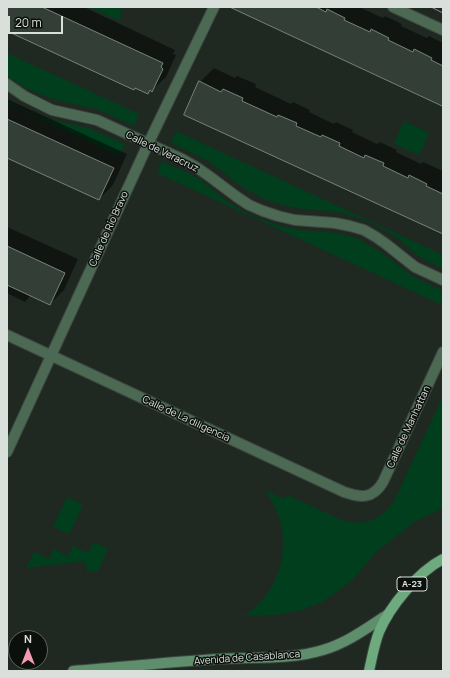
<!DOCTYPE html>
<meta charset="utf-8">
<style>
body{margin:0}
#map{position:relative;width:450px;height:678px;overflow:hidden;background:#1f2922;font-family:Manrope,sans-serif}
canvas{display:block}
.frame{position:absolute;inset:0;border:8px solid #d9e0db;pointer-events:none}
.north{position:absolute;left:8px;top:630px;width:40px;height:40px;box-sizing:border-box;background:#0c100d;border:1px solid #5e635f;border-radius:50%;rotate:0deg;font-size:11px;font-weight:700;line-height:16px;text-align:center;color:#d9e0db}
.north::after{content:'';display:block;margin:auto;width:14px;height:18px;background:#f19ab1;clip-path:polygon(50% 0,100% 100%,50% 72%,0 100%)}
.scale{position:absolute;left:8px;top:16px;width:55px;height:18px;box-sizing:border-box;border:2px solid #d9e0db;border-top:0;padding-left:5px;font-size:12px;line-height:14px;white-space:nowrap;color:#d9e0db;-webkit-text-stroke:3px #0c100d;paint-order:stroke}
</style>
<div id="map">
<canvas width="450" height="678"></canvas>
<div class="frame"></div>
<div class="north">N</div>
<div class="scale">20 m</div>
</div>
<script>
const ctx = document.querySelector('canvas').getContext('2d');
ctx.lineJoin = 'round';
function paint(path, color) { ctx.fillStyle = color; ctx.fill(path, 'evenodd'); }
function stroke(path, color, width, dash) { ctx.strokeStyle = color; ctx.lineWidth = width; ctx.lineCap = dash ? 'butt' : 'round'; ctx.setLineDash(dash || []); ctx.stroke(path); }
function label(font, color, halo, rows, align = 'center') {
  ctx.font = font + ' Manrope,sans-serif'; ctx.lineWidth = 3; ctx.setLineDash([]); ctx.textBaseline = 'middle'; ctx.strokeStyle = halo; ctx.fillStyle = color; for (const [text, x, y, turn = 0] of rows) {
    ctx.save(); ctx.translate(x, y); ctx.rotate((+turn || 0) * Math.PI / 180); ctx.textAlign = isNaN(turn) ? turn : align; if (halo) ctx.strokeText(text, 0, 0); ctx.fillText(text, 0, 0); ctx.restore();
  }
}
const green = new Path2D(`
 M89 7H121L120 21Z
 M7 53 139 114 134 126 97 109 63 102 42 95 24 87 7 76Z
 M7 101 34 115 55 121 89 128 125 144 119 156 7 103Z
 M404 121 429 133 419 155 394 144Z
 M176 131 443 255V269L431 263 417 255 396 237 375 225 359 218 343 213 326 211 297 208 282 205 267 200 242 187 210 162 171 143Z
 M162 161 198 178 229 203 257 218 284 227 301 230 337 233 356 238 378 250 412 276 443 291V296L440 304 157 173Z
 M443 396V508L414 522 403 531 377 551 354 578 349 583 341 589 322 602 299 611 275 615 243 616C247 613 252 611 256 607 288 576 293 525 264 490L284 499 287 495 344 521C366 526 381 520 394 501Z
 M67 497 83 505 69 534 53 527Z
 M94 542 108 549 98 571 87 572 85 561 26 568 34 552 49 559 54 549 68 556 73 546 88 553Z`);
const shadow = new Path2D(`
 M7 7H84L175 50 173 54 176 55 166 77 152 90H151L148 93 7 30Z
 M235 7H359L383 18 385 16 402 24 401 26 427 38 429 36 443 43V105Z
 M214 68 235 78 237 76 256 84 255 87 291 104 293 102 310 110 309 112 334 124 336 122 353 130 352 132 377 144 380 142 397 150 396 152 421 164 423 162 443 171V233L200 82Z
 M7 99 127 154 113 185 99 199 7 156Z
 M7 227 78 259 64 290 50 304 31 295 25 302 7 293Z`);
const building = new Path2D(`
 M7 7H42L163 63 161 67 163 69 152 92 150 90 148 94 135 88 134 90 7 31Z
 M230 7H316L326 12 327 9 345 18 344 20 370 32 371 29 389 38 388 40 413 52 414 49 432 58 431 60 443 66V106Z
 M199 81 221 92 223 89 243 98 242 101 277 117 278 115 297 123 296 126 321 137 322 135 340 143 339 146 364 158 365 155 384 163 383 166 408 178 409 175 427 184 426 186 443 194V234L184 115Z
 M7 119 114 168 99 200 7 158Z
 M7 246 65 273 50 305 7 285Z`);
const minor = new Path2D(`
 M393 7 443 30
 M7 84 24 96 52 110 97 120 182 159 196 167 209 176 237 197 249 205 263 211 278 216 295 220 335 223 350 226 364 230 376 237 386 244 415 267 443 280
 M7 335 344 492C361 498 373 499 383 482L443 352
 M7 452 148 144 214 7`);
const secondary = new Path2D(`
 M73 671C122 667 170 662 218 659 253 657 290 660 323 650 347 643 367 628 387 615`);
const primary = new Path2D(`
 M369 671C372 658 374 645 379 632 390 606 418 572 443 559`);
const tram = new Path2D(`
 M431 7 443 13`);
const shields = [
 [412,584,30]
];
const shieldNames = [
 ["A-23",412,584]
];
const streetNames = [
 ["Calle de Veracruz",162,152,26],
 ["Calle de Río Bravo",109,229,-66],
 ["Calle de La diligencia",186,419,25],
 ["Calle de Manhattan",409,427,-65],
 ["Avenida de Casablanca",247,658,-4]
];
paint(green, '#003e1d');
paint(shadow, '#0007');
paint(building, '#333e36');
stroke(building, '#77837a', 1);
stroke(minor, '#3d4640', 12);
stroke(secondary, '#3d4640', 12);
stroke(primary, '#3d4640', 12);
stroke(minor, '#4b6953', 10);
stroke(secondary, '#5e8e6c', 10);
stroke(primary, '#6dab7f', 10);
stroke(tram, '#8b948e', 1);
for (const [x, y, w] of shields) { const box = new Path2D(); box.roundRect(x - w / 2, y - 7, w, 14, 3); ctx.fillStyle = '#0c100d'; ctx.fill(box); stroke(box, '#d9e0db', 1); }
label('bold 9px', '#d9e0db', null, shieldNames);
label('10px', '#d9e0db', '#0c100d', streetNames);
</script>
